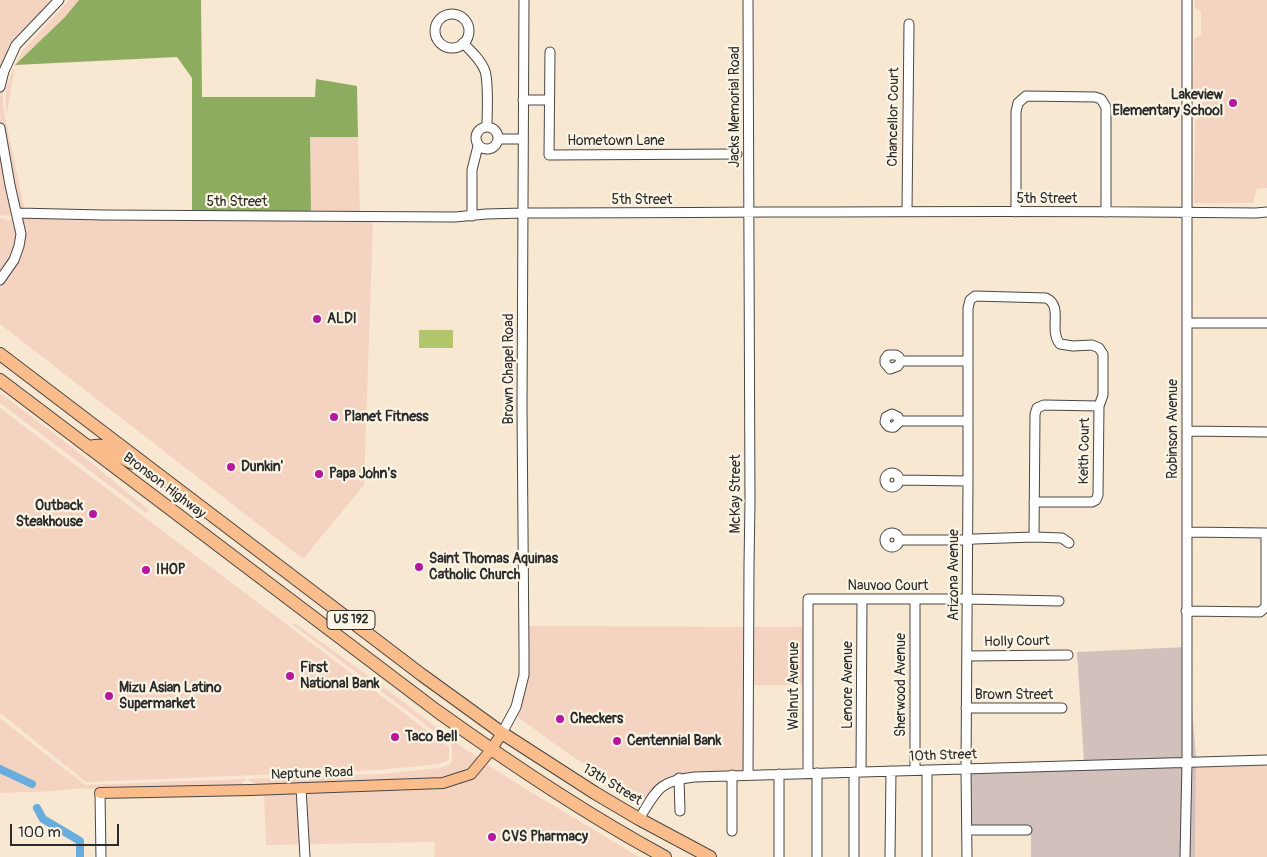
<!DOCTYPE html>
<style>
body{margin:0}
#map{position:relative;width:1267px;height:857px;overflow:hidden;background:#f8e8d2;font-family:Pangolin,sans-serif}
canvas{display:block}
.scale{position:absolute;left:10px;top:824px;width:109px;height:22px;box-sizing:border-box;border:2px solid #2b2b2b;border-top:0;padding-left:6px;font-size:15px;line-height:18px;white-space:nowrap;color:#2b2b2b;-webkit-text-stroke:4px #fcf5e5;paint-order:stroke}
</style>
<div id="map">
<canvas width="1267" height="857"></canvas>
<div class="scale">100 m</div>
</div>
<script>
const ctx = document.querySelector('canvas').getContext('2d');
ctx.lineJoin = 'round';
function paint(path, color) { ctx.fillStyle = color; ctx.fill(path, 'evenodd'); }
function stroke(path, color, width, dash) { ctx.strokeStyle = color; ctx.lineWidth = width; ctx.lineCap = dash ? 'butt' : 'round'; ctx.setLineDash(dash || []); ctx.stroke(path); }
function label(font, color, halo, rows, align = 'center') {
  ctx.font = font + ' Pangolin,sans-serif'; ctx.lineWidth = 4.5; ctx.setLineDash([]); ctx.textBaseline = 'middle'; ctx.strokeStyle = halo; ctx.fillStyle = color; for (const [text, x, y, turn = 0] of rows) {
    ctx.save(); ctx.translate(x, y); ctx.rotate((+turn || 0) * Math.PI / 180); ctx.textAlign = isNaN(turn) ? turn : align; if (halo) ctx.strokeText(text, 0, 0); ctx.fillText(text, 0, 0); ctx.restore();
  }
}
const built = new Path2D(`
 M0 0H65L21 47 14 59 3 87V107L24 207 9 216 0 215Z
 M69 0H79L65 17 15 65 7 114 6 106V88L17 61 23 50Z
 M1195 0H1267V188L1257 189 1253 203H1194L1195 122 1200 117 1199 98 1193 95 1194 39 1201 35V11L1197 9 1194 6Z
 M310 137H358L360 212 373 213 310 212Z
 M14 217 17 234 15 245 11 258 0 273V218L9 220Z
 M22 218 81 219 373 221 364 485 303 559 0 324V286L18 262 25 230H24Z
 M0 393 72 447 149 510 146 513 0 403Z
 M0 408 449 747V760L439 764 379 770 86 782 0 713Z
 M295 623 393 694 462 747 479 758 469 770 442 778 258 785 247 779 380 774 440 768 450 764 452 761V747L451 744 293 625Z
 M528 626 803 627V685H750L751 770 697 772 678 774 665 779 653 789 646 800 576 759 516 716Z
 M0 718 85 785 246 779 240 785 72 789 55 791 0 793Z
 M485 763 516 783 639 857H434L435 842 266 845 264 793 440 787Z
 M1267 764V857H1195L1196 766Z`);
const industrial = new Path2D(`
 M1187 647 1196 757 1084 761 1077 652Z
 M1196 766 1195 857H1031V829L967 828 969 773Z`);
const green = new Path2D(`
 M419 330H453V348H419Z`);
const forest = new Path2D(`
 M79 0H201L202 97H315L316 79 357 86 358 137H310L311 212H192V78L177 57 15 65 65 17Z`);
const canal = new Path2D(`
 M0 769 32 784
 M37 808 43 819 80 841V857`);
const minor = new Path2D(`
 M748 0 750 501 749 565 748 775
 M435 31a17 17 0 1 1 34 0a17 17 0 1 1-34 0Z
 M463 43C471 51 481 60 485 71 489 84 487 112 487 127
 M550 52 549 155 737 154
 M0 87 4 71 16 45 59 0
 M523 100H549
 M476 138a11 11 0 1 1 22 0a11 11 0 1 1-22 0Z
 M0 128 10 185 21 234 19 246 14 260 0 280
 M498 139H523
 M907 211 909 24
 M1016 212V112L1018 103 1026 96 1095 97 1101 99 1106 107V212
 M17 213 103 215 455 217 486 214 523 213C768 213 1012 209 1256 213L1267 212
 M472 216V170L478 146
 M1187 323H1267
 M901 361 898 366 890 369 885 363V359L888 355H896L899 357 901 361H968
 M900 421 894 427C889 428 887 426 885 422L886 417 892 414 898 417 900 421H968
 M1187 431 1267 432
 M885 480a7 7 0 1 1 14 0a7 7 0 1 1-14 0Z
 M899 480 968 481
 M885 540a7 7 0 1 1 14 0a7 7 0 1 1-14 0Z
 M1034 537 1035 414 1037 408 1044 405 1099 406
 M899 540H961L975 539 1034 537 1062 538 1069 543
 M1186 611 1260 612 1266 607V533L1187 532
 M967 656 1068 655
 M966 708H1062
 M502 733 516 707 524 675V650L522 409 524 0
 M915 770V600
 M861 772 862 599
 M808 773V599H967L1059 601
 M817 773V857
 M679 778 680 811
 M301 788 305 857
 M100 793 101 857
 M639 819C657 790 658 781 694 777L1267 760
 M967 830H1027
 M732 831V775
 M779 857V774
 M854 857V772
 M890 857 891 771
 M927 857V770
 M967 857 966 769 968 481V308L970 300 975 296 1046 298C1064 306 1048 330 1060 344L1073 346 1092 345 1099 348 1103 354V395L1099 406 1098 495 1096 500 1092 502H1034
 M1185 857 1187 762V0`);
const major = new Path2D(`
 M100 793 251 790 443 783 471 774 491 750 502 733`);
const highway = new Path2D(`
 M0 354 422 675 502 733 595 793 639 819 710 857
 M0 380 437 711C511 764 585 814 665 857
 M88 447C111 441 113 456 133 463`);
const markers = [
 [1233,103,5,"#b5179e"],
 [317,319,5,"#b5179e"],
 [334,417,5,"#b5179e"],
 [231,467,5,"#b5179e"],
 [319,474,5,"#b5179e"],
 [93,514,5,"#b5179e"],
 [419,567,5,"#b5179e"],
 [146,570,5,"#b5179e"],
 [290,676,5,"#b5179e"],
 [109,696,5,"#b5179e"],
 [560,719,5,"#b5179e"],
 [395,737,5,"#b5179e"],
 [617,741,5,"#b5179e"],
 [492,837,5,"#b5179e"]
];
const shields = [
 [351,620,48]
];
const shieldNames = [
 ["US 192",351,620]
];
const poiNames = [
 ["Lakeview",1223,95,"right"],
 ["Elementary School",1223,111,"right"],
 ["ALDI",327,319],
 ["Planet Fitness",344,417],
 ["Dunkin'",241,467],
 ["Papa John's",329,474],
 ["Outback",83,506,"right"],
 ["Steakhouse",83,522,"right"],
 ["Saint Thomas Aquinas",429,559],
 ["Catholic Church",429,575],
 ["IHOP",156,570],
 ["First",300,668],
 ["National Bank",300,684],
 ["Mizu Asian Latino",119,688],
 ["Supermarket",119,704],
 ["Checkers",570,719],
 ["Taco Bell",405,737],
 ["Centennial Bank",627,741],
 ["CVS Pharmacy",502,837]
];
const streetNames = [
 ["Jacks Memorial Road",735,107,-90],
 ["Chancellor Court",894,117,-89],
 ["Hometown Lane",616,141],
 ["5th Street",1047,199],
 ["5th Street",642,200],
 ["5th Street",237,202],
 ["Brown Chapel Road",509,369,-90],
 ["Robinson Avenue",1173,429,-90],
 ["Keith Court",1085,451,-89],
 ["Bronson Highway",164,486,37],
 ["McKay Street",736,494,-90],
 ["Arizona Avenue",954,575,-90],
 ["Nauvoo Court",888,586],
 ["Holly Court",1017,642,-1],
 ["Lenore Avenue",848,685,-90],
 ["Sherwood Avenue",901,685,-90],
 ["Walnut Avenue",794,686,-90],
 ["Brown Street",1014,695],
 ["10th Street",943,756,-2],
 ["Neptune Road",312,774,-2],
 ["13th Street",612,785,31]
];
paint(built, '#f5d3c1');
paint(industrial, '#d1c0bc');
paint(green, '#b2c76b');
paint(forest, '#8dac5f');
stroke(canal, '#68adde', 8);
stroke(minor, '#4a4744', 11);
stroke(major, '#4a4744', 12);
stroke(highway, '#4a4744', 14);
stroke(minor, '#fff', 9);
stroke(major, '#fabc8b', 10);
stroke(highway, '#fabc8b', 12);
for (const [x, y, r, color] of markers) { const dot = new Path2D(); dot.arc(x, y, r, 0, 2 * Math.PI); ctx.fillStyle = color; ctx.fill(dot); stroke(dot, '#fcf5e5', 2); }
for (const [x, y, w] of shields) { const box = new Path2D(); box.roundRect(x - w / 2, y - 9.5, w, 19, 4); ctx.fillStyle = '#fcf5e5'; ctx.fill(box); stroke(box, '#2b2b2b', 1); }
label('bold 12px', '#2b2b2b', null, shieldNames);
label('bold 14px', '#2b2b2b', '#fcf5e5', poiNames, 'left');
label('14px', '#2b2b2b', '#fcf5e5', streetNames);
</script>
